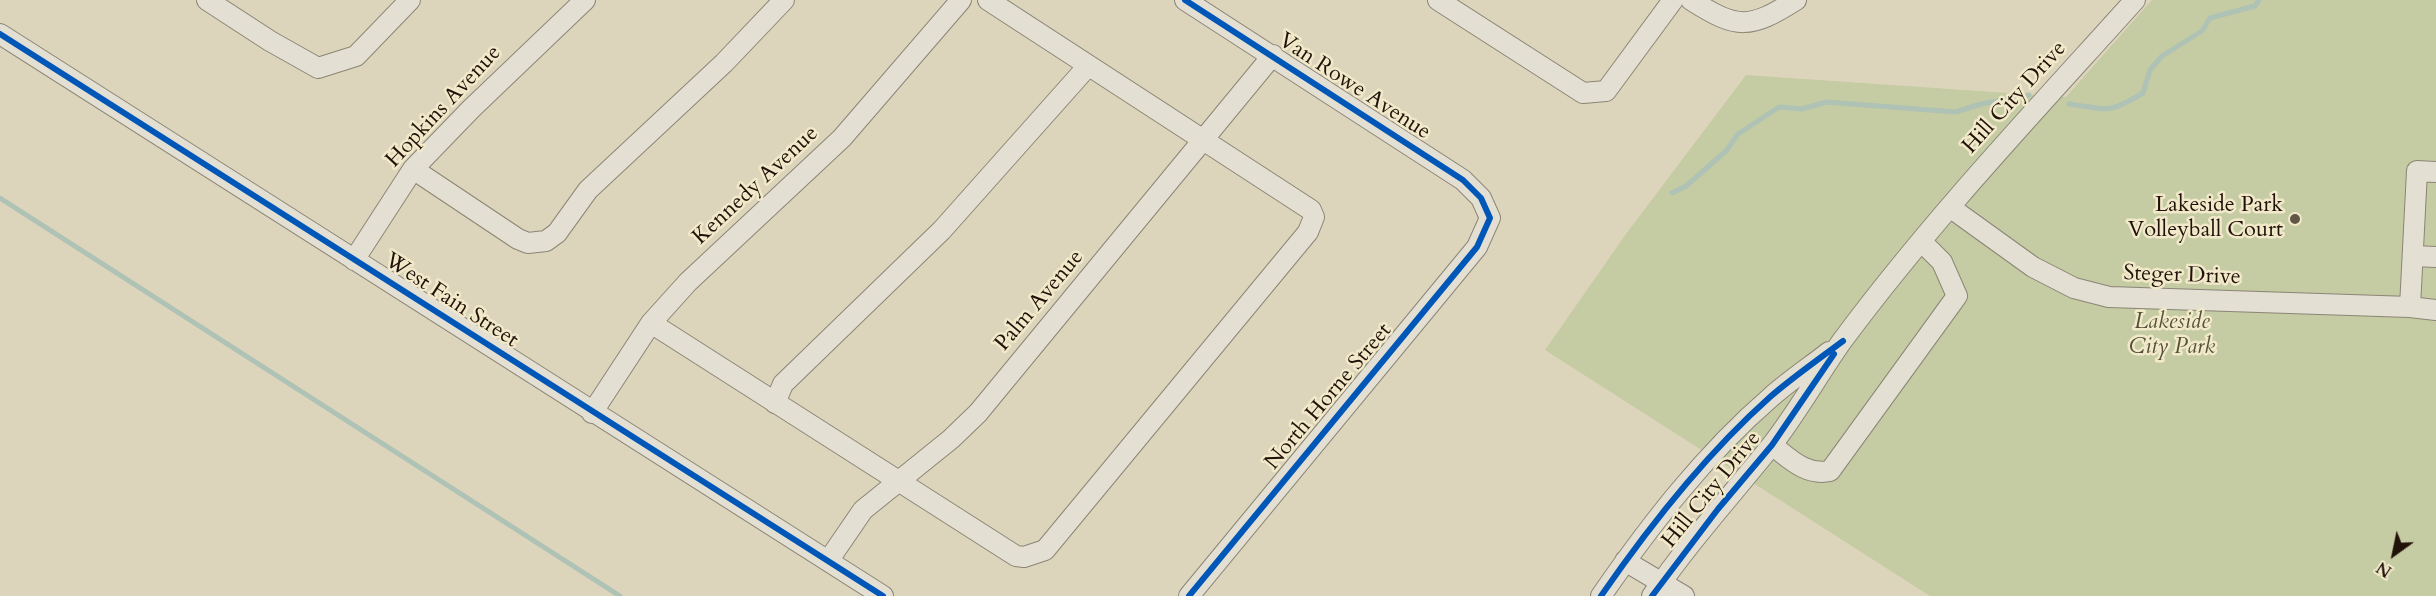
<!DOCTYPE html>
<style>
body{margin:0}
#map{position:relative;width:2436px;height:596px;overflow:hidden;background:#dcd5bb;font-family:Cardo,serif}
canvas{display:block}
.north{position:absolute;left:2364px;top:524px;width:60px;height:60px;-webkit-text-stroke:4px #f1e9ca;paint-order:stroke;rotate:213deg;font-size:16px;font-weight:700;line-height:24px;text-align:center;color:#211209}
.north::after{content:'';display:block;margin:auto;width:21px;height:27px;background:#211209;clip-path:polygon(50% 0,100% 100%,50% 72%,0 100%)}
</style>
<div id="map">
<canvas width="2436" height="596"></canvas>
<div class="north">N</div>
</div>
<script>
const ctx = document.querySelector('canvas').getContext('2d');
ctx.lineJoin = 'round';
function paint(path, color) { ctx.fillStyle = color; ctx.fill(path, 'evenodd'); }
function stroke(path, color, width, dash) { ctx.strokeStyle = color; ctx.lineWidth = width; ctx.lineCap = dash ? 'butt' : 'round'; ctx.setLineDash(dash || []); ctx.stroke(path); }
function label(font, color, halo, rows, align = 'center') {
  ctx.font = font + ' Cardo,serif'; ctx.lineWidth = 5; ctx.setLineDash([]); ctx.textBaseline = 'middle'; ctx.strokeStyle = halo; ctx.fillStyle = color; for (const [text, x, y, turn = 0] of rows) {
    ctx.save(); ctx.translate(x, y); ctx.rotate((+turn || 0) * Math.PI / 180); ctx.textAlign = isNaN(turn) ? turn : align; if (halo) ctx.strokeText(text, 0, 0); ctx.fillText(text, 0, 0); ctx.restore();
  }
}
const green = new Path2D(`
 M2152 0H2436V596H1930L1545 350 1626 234 1746 75 2066 97Z`);
const stream = new Path2D(`
 M2069 104C2109 109 2106 115 2143 93L2150 70 2162 56 2202 31 2210 18 2255 6 2259 0
 M1672 193 1686 186 1726 151 1738 134 1779 107 1802 109 1826 102 1956 112 1981 104 2029 95
 M0 198 620 596`);
const minor = new Path2D(`
 M207 0 270 41 318 68 356 56 410 0
 M1185 0 1463 180 1481 198 1490 218 1477 247 1189 596
 M1438 0 1583 93 1606 91 1673 0
 M1691 0C1738 30 1750 29 1796 0
 M0 34 883 596
 M413 169 518 239 528 243 546 241 557 233 588 190 724 63 784 0
 M1951 208 2033 267 2074 288 2109 297 2410 307 2436 310
 M2413 256 2436 257
 M354 260 413 169 471 109 585 0
 M2410 307 2417 171 2436 172
 M651 323 1016 556 1024 557 1045 550 1308 232 1314 217 1311 210 988 0
 M775 403 783 384 942 230 1088 66
 M592 413 651 323 688 282 842 138 961 0
 M1772 445C1790 459 1806 476 1830 471L1957 296 1942 262 1922 242
 M828 561 863 510 951 439 978 413 1273 55
 M1625 561 1684 596
 M1601 596C1650 525 1705 454 1771 397 1789 381 1810 367 1829 352
 M1652 596C1688 543 1731 496 1771 446 1797 413 1818 375 1842 341 1931 221 2035 111 2135 0`);
const cycleway = new Path2D(`
 M1185 0 1463 180 1481 198 1490 218 1477 247 1189 596
 M0 34 883 596
 M1601 596C1650 525 1705 455 1770 397 1793 377 1819 359 1843 341
 M1652 596 1718 509 1772 445 1834 354`);
const markers = [
 [2295,219,6,"#625647"]
];
const streetNames = [
 ["Van Rowe Avenue",1354,87,33],
 ["Hill City Drive",2015,98,-48],
 ["Hopkins Avenue",444,107,-47],
 ["Kennedy Avenue",756,186,-43],
 ["Steger Drive",2182,276,2],
 ["West Fain Street",451,301,33],
 ["Palm Avenue",1040,301,-50],
 ["North Horne Street",1329,397,-50],
 ["Hill City Drive",1712,490,-51]
];
const poiNames = [
 ["Lakeside Park",2283,206],
 ["Volleyball Court",2283,231]
];
const parkNames = [
 ["Lakeside",2172,323],
 ["City Park",2172,348]
];
paint(green, '#c5cba2');
stroke(stream, '#aec2b5', 5);
stroke(minor, '#8b8576', 22);
stroke(minor, '#e3e0d3', 20);
stroke(cycleway, '#0057b8', 6);
for (const [x, y, r, color] of markers) { const dot = new Path2D(); dot.arc(x, y, r, 0, 2 * Math.PI); ctx.fillStyle = color; ctx.fill(dot); stroke(dot, '#f1e9ca', 2); }
label('22px', '#211209', '#f1e9ca', streetNames);
label('22px', '#211209', '#f1e9ca', poiNames, 'right');
label('italic 22px', '#545037', '#f1e9ca', parkNames);
</script>
